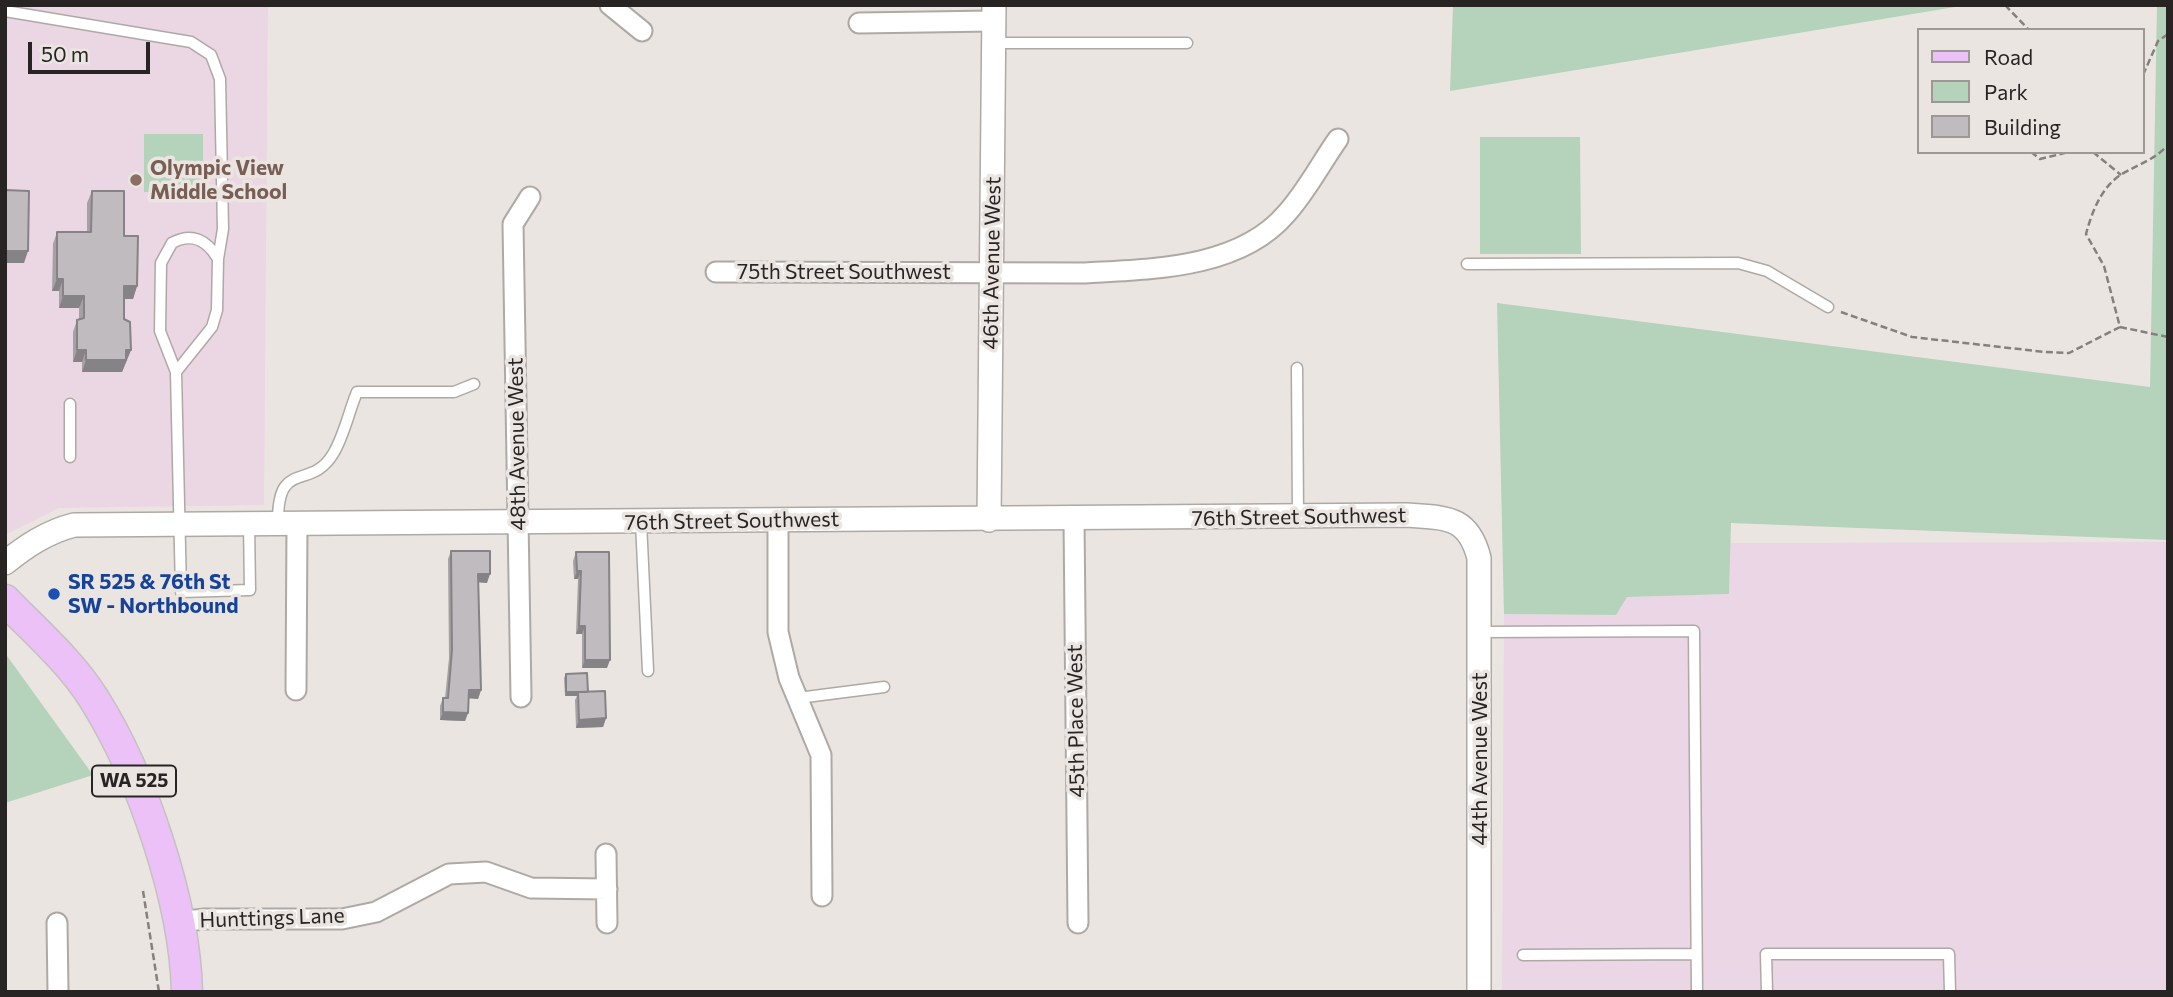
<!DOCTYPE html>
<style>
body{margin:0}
#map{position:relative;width:2173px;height:997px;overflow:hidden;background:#ebe5e1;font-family:Commissioner,sans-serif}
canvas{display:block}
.frame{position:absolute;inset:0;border:7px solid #272423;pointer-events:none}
.legend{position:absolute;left:1917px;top:28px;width:228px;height:126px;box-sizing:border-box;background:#ebe5e1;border:2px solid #9d9895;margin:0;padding:9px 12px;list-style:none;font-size:21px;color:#272423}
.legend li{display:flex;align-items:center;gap:14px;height:35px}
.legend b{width:35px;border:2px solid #9d9895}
.scale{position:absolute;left:28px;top:42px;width:122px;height:32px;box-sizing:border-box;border:4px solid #272423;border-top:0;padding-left:9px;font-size:21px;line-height:24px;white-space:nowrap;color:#272423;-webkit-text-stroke:5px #ebe5e1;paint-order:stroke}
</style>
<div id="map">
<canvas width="2173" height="997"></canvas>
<div class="frame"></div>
<ul class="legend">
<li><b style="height:9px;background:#ebc1f7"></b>Road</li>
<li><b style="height:19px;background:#b5d2bb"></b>Park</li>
<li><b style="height:19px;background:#c0bbbf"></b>Building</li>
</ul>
<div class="scale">50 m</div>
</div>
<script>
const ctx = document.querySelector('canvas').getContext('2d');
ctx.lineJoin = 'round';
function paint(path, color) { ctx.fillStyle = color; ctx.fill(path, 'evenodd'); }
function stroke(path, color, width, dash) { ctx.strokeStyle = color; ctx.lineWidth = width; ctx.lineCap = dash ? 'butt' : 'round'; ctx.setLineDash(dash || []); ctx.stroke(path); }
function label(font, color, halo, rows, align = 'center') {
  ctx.font = font + ' Commissioner,sans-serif'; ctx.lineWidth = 7; ctx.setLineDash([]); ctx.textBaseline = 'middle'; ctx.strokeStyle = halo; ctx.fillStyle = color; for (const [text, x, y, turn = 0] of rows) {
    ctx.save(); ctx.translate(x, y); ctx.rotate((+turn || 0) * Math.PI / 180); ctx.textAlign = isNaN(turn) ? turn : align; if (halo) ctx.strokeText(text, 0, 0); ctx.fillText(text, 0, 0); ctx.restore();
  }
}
const industrial = new Path2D(`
 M2168 542V992H1502L1504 614 1616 615 1626 597 1729 594 1730 543Z`);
const education = new Path2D(`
 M5 5H268L264 505 59 508 5 535Z`);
const green = new Path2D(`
 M1453 5H1967L1450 91Z
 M2157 5H2168V540L1731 523 1729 594 1627 597 1616 615 1504 614 1497 303 2150 387Z
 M144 134H203V192H144Z
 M1480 137H1580L1581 254H1480Z
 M5 653 93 775 5 803Z`);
const path = new Path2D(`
 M2005 5 2029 30
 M2143 75 2158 41 2168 34
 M2031 152 2040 159 2069 152
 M2093 152 2121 175
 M1841 312 1912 337 2045 352 2069 353 2120 327 2104 266 2086 234C2092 212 2101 187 2122 174 2139 164 2154 160 2168 145
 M2120 327 2168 337
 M143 891 159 992`);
const service = new Path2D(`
 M5 11 191 42 211 55 220 79 223 229 218 259 217 310 212 327 176 372
 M994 43H1187
 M218 259C207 240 192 232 172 243L161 263 160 331 176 372 181 592 250 590 249 524
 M1467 264 1738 263 1767 271 1828 307
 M1297 368 1298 517
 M70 457V404
 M641 522 648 671
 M278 524C277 457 310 492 333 454 344 436 349 411 357 392H454L474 384
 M1481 632 1694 631 1697 992
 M798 698 884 687
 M1523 955 1696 954
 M1767 992 1766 954H1949L1950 992`);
const minor = new Path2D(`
 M610 5 642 31
 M859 23 993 21
 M716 272 1085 273C1151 269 1239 269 1286 214 1306 192 1321 163 1338 139
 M1074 519 1078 923
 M778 520V632L789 678 821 755 822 896
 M296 690 297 524
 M521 697 513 224 530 197
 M606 854 607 923
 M177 922 205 919H342L376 912 449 874 486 872 531 888 607 889
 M57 923 58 992`);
const tertiary = new Path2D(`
 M989 520 994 5
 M5 563C26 546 47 532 74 525L1406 515C1445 518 1468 515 1479 558V992`);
const primary = new Path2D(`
 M5 600C35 631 71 662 94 699 142 775 185 902 187 992`);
const wall = new Path2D(`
 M92 191 124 236 137 286 133 299H124V319L131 350 122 372H82V362H73V332L77 320H79V308H59V291H52L53 244 57 232H87V203Z
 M451 551 487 583 478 582 481 690 478 699 469 698 468 713 465 721 440 720V706L443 698H445L449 658 448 559Z
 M576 552 607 668H582V634H576L578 579H574L573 561Z
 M566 674 588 692 606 718 603 727 576 728 575 700 577 696H565L564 678Z`);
const shadedWall = new Path2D(`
 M5 251H28L24 263H5Z
 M57 279H63L59 291H52Z
 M124 286H137L133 299H119Z
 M63 296H84L79 308H59Z
 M77 350H86L82 362H73Z
 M126 350H131L122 372H82L86 360Z
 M577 571H581L578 579H574Z
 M478 574H490L487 583 475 582Z
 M579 626H585L582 634H576Z
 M585 660H610L607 668H582Z
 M469 690H481L478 699 466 698Z
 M566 692H578L577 696H565Z
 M443 712 468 713 465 721 440 720Z
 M606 718 603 727 576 728 579 720Z`);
const building = new Path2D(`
 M5 190 29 191 28 251H5Z
 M92 191H124V236H138L137 286H124V319L130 322 131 350H126V360H86V350H77V320L84 318V296H63V279H57V232H91Z
 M451 551H490V574H478L481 690H469L468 713 443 712V698H448L452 650Z
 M576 552H609L610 660H585V626H579L581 571H577Z
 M587 673 588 692H566V674Z
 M605 691 606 718 579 720 578 692Z`);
const markers = [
 [136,180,7,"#8d6e63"],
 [54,594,7,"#1a4fb4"]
];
const shields = [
 [134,781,84]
];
const shieldNames = [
 ["WA 525",134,781]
];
const educationNames = [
 ["Olympic View",150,168],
 ["Middle School",150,192]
];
const streetNames = [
 ["46th Avenue West",992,263,-89],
 ["75th Street Southwest",844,272],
 ["48th Avenue West",517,444,-91],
 ["76th Street Southwest",1299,517,-1],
 ["76th Street Southwest",732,521,-1],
 ["45th Place West",1076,721,-91],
 ["44th Avenue West",1480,759,-90],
 ["Hunttings Lane",272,918,-2]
];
const transitNames = [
 ["SR 525 & 76th St",68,582],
 ["SW - Northbound",68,606]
];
paint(industrial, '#ead6e5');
paint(education, '#ebd6e4');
paint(green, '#b5d2bb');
stroke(service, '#aea9a5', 13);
stroke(minor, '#aea9a5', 23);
stroke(tertiary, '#aea9a5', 26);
stroke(primary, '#c3c2c1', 33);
stroke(path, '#84807e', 2.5, [7, 3.5]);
stroke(service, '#fff', 10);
stroke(minor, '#fff', 19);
stroke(tertiary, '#fff', 23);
stroke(primary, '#ebc1f7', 30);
paint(wall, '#a5a1a4');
paint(shadedWall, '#868386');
paint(building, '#c0bbbf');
stroke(building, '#868386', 2);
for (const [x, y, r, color] of markers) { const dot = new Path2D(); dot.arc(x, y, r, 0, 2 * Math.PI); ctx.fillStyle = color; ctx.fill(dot); stroke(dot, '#ebe5e1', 2.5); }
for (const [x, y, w] of shields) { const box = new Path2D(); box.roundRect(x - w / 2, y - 15.5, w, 31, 5); ctx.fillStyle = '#ebe5e1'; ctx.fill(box); stroke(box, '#272423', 2); }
label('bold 19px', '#272423', null, shieldNames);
label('bold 21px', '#785e54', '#ebe5e1', educationNames, 'left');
label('21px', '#272423', '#ebe5e1', streetNames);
label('bold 21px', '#164399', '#ebe5e1', transitNames, 'left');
</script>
